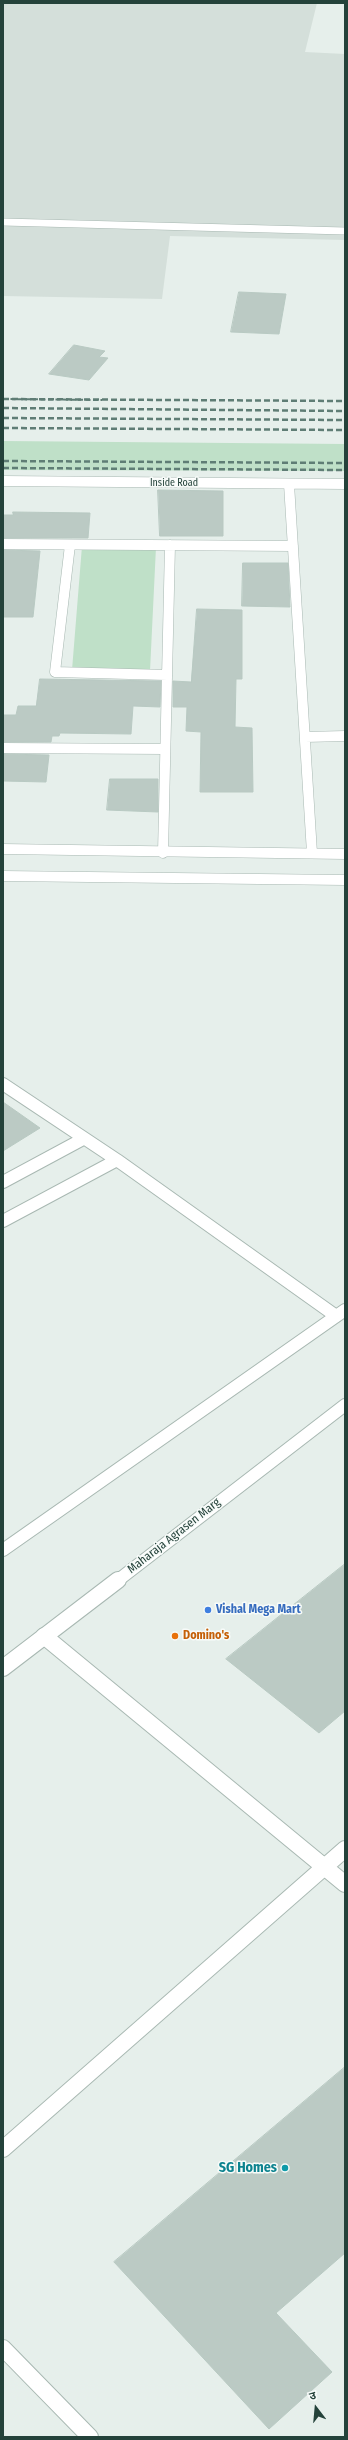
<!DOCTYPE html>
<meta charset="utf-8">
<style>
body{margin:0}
#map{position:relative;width:348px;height:2440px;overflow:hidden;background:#e6efeb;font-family:"Fira Sans Condensed","Noto Sans Devanagari",sans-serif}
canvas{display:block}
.frame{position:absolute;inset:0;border:4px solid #24423a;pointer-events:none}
.north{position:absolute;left:296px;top:2388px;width:40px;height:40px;-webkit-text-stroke:3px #f7fbf9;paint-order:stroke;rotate:344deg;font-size:11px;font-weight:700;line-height:16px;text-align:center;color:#24423a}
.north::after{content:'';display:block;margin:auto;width:14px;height:18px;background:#24423a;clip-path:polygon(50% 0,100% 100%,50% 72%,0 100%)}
</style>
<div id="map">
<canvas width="348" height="2440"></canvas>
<div class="frame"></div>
<div class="north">उ</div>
</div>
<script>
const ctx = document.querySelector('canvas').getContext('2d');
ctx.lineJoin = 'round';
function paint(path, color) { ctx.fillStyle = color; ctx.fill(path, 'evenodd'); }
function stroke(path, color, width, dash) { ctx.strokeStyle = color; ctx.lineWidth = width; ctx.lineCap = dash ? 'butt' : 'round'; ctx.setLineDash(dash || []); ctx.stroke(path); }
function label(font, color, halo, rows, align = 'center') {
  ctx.font = font + ' "Fira Sans Condensed",sans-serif'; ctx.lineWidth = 3; ctx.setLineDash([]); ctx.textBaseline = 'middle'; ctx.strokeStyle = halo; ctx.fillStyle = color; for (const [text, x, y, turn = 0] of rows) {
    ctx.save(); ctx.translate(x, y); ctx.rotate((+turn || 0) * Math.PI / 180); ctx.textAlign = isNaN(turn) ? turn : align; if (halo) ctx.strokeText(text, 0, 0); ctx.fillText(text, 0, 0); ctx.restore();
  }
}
const built = new Path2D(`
 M3 3H317L305 52 345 54V240L170 236 162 299 3 296Z`);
const green = new Path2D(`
 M3 441 345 444V471L3 470Z
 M82 546 156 547 150 671 72 670Z`);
const building = new Path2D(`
 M239 292 286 294 279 334 231 332Z
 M74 345 105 351 99 357 108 358 89 380 49 374Z
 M158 490 223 491V536H160Z
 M13 512 90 513 88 538H3V515H13Z
 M3 550 40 551 33 617H3Z
 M243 563H288L290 607 242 606Z
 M197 609 242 610V679H236L235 727 252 728 253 792H200L201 732 186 731 187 707H173V681L191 682Z
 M40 679 161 681 160 707 133 706 131 734 60 733 59 736H52L51 742H3V715H16L18 706H36Z
 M3 754 49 755 46 782 3 781Z
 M110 779H158V812L107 810Z
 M3 1102 40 1128 3 1151Z
 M345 1564V1711L319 1733 226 1659Z
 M345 2067V2253L276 2313 332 2372 269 2429 114 2262Z`);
const service = new Path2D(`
 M3 222 345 231`);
const minorFar2 = new Path2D(`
 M3 481 345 484
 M289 484 312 853
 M3 544 293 546
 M70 545 55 672 167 675
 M305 737 345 736
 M3 748 165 749
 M163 853 170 545`);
const minorFar1 = new Path2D(`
 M3 1084 117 1160 336 1316
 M3 1182 83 1139
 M3 1221 117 1160`);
const minor = new Path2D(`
 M44 1636 345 1884
 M3 2149 345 1849
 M3 2348 90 2437`);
const tertiaryFar2 = new Path2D(`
 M3 849 345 854
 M3 876 345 880`);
const tertiaryFar1 = new Path2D(`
 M3 1550 345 1310
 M117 1581 345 1405`);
const tertiary = new Path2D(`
 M3 1668 118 1580`);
const railFar1 = new Path2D(`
 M3 399 102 400`);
const rail = new Path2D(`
 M3 399 345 401
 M3 408 345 411
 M3 418 345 420
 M3 428 345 430
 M3 461 345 463
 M3 468 345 470`);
const markers = [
 [208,1610,4,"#3f7fe0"],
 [175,1636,4,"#e8710a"],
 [285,2168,4,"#0f9aa8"]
];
const farStreetnames = [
 ["Inside Road",174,483]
];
const streetNames = [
 ["Maharaja Agrasen Marg",174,1536,-38]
];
const shopNames = [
 ["Vishal Mega Mart",216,1610]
];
const foodNames = [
 ["Domino's",183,1636]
];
const nearCulturenames = [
 ["SG Homes",277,2168]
];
paint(built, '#d4dfda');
paint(green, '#bfe0c8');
paint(building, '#bbcac4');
stroke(building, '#b8c9c2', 1);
stroke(service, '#a8b8b2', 8);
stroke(minorFar2, '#a8b8b2', 11);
stroke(minorFar1, '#a8b8b2', 14);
stroke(minor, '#a8b8b2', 18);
stroke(tertiaryFar2, '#a8b8b2', 11);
stroke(tertiaryFar1, '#a8b8b2', 14);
stroke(tertiary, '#a8b8b2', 18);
stroke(service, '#fff', 7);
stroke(minorFar2, '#fff', 10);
stroke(minorFar1, '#fff', 12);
stroke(minor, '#fff', 16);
stroke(tertiaryFar2, '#fff', 10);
stroke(tertiaryFar1, '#fff', 12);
stroke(tertiary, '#fff', 16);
stroke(railFar1, '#5f7d75', 2, [5, 2.5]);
stroke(rail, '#5f7d75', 2.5, [6, 3]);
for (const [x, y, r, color] of markers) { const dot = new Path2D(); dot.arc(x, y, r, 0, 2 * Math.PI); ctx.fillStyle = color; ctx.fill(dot); stroke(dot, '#f7fbf9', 1.5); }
label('10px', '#24423a', '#f7fbf9', farStreetnames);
label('12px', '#24423a', '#f7fbf9', streetNames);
label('bold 12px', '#366cbe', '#f7fbf9', shopNames, 'left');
label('bold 12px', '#c56008', '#f7fbf9', foodNames, 'left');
label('bold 14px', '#0d838f', '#f7fbf9', nearCulturenames, 'right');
</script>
